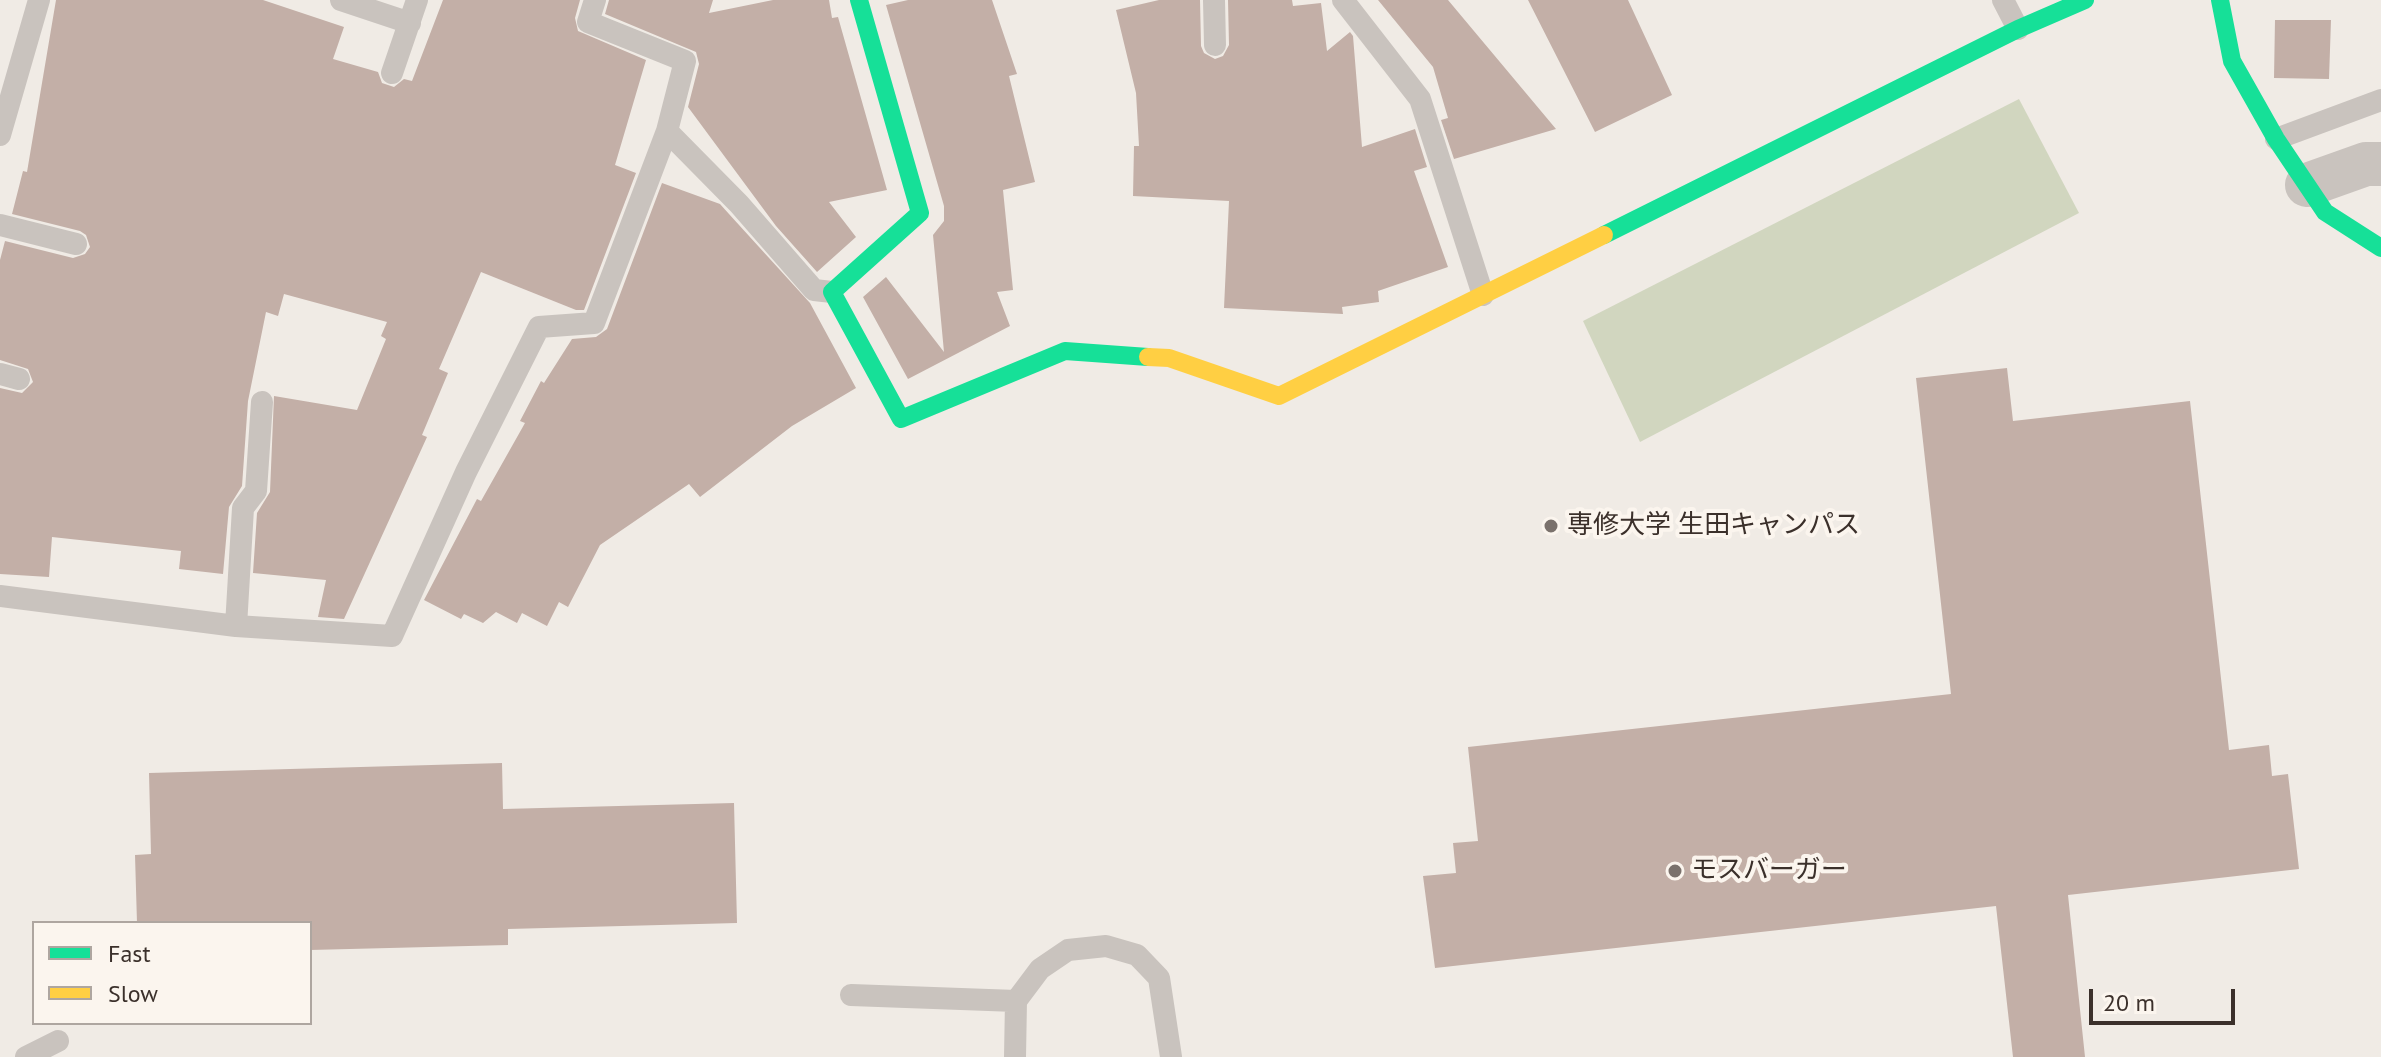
<!DOCTYPE html>
<meta charset="utf-8">
<style>
body{margin:0}
#map{position:relative;width:2381px;height:1057px;overflow:hidden;background:#f0ebe5;font-family:"PT Sans",sans-serif}
canvas{display:block}
.legend{position:absolute;left:32px;top:921px;width:280px;height:104px;box-sizing:border-box;background:#fbf5ee;border:2px solid #aea6a0;margin:0;padding:10px 14px;list-style:none;font-size:24px;color:#3b302b}
.legend li{display:flex;align-items:center;gap:16px;height:40px}
.legend b{width:40px;border:2px solid #aea6a0}
.scale{position:absolute;left:2089px;top:989px;width:146px;height:36px;box-sizing:border-box;border:4px solid #3b302b;border-top:0;padding-left:10px;font-size:24px;line-height:28px;white-space:nowrap;color:#3b302b;-webkit-text-stroke:6px #fbf5ee;paint-order:stroke}
</style>
<div id="map">
<canvas width="2381" height="1057"></canvas>
<ul class="legend">
<li><b style="height:10px;background:#16e098"></b>Fast</li>
<li><b style="height:10px;background:#ffcf43"></b>Slow</li>
</ul>
<div class="scale">20 m</div>
</div>
<script>
const ctx = document.querySelector('canvas').getContext('2d');
ctx.lineJoin = 'round';
function paint(path, color) { ctx.fillStyle = color; ctx.fill(path, 'evenodd'); }
function stroke(path, color, width, dash) { ctx.strokeStyle = color; ctx.lineWidth = width; ctx.lineCap = dash ? 'butt' : 'round'; ctx.setLineDash(dash || []); ctx.stroke(path); }
function label(font, color, halo, rows, align = 'center') {
  ctx.font = font + ' "PT Sans","Noto Sans JP",sans-serif'; ctx.lineWidth = 8; ctx.setLineDash([]); ctx.textBaseline = 'middle'; ctx.strokeStyle = halo; ctx.fillStyle = color; for (const [text, x, y, turn = 0] of rows) {
    ctx.save(); ctx.translate(x, y); ctx.rotate((+turn || 0) * Math.PI / 180); ctx.textAlign = isNaN(turn) ? turn : align; if (halo) ctx.strokeText(text, 0, 0); ctx.fillText(text, 0, 0); ctx.restore();
  }
}
const green = new Path2D(`
 M2019 99 2079 213 1640 442 1583 321Z`);
const building = new Path2D(`
 M56 0H263L344 27 333 59 378 72 382 83 394 87 404 79 412 81 443 0H580L575 18 578 31 646 60 615 165 636 173 584 310H576L481 272 439 369 448 373 422 435 427 437 344 619 318 617 326 580 253 573 257 513 270 492 274 396 357 410 386 339 381 336 387 322 284 294 278 316 266 312 248 401 242 486 229 507 223 574 179 569 181 551 52 537 49 577 0 574V388L22 393 33 382 28 369 0 360V260L5 241 73 258 85 254 90 247 86 235 80 231 12 214 23 171 27 172Z
 M609 0H713L709 13 773 0H829L832 18 838 17 887 190 829 202 856 237 817 272 776 226 688 107 699 64 696 52 605 14Z
 M908 0H992L1017 74 1009 76 1035 182 1003 190 1013 290 997 292 1010 326 908 379 863 297 886 277 944 352 933 235 944 221V206L886 5Z
 M1159 0H1200L1201 46 1204 53 1215 59 1223 56 1229 45 1228 0H1292L1293 6 1321 3 1327 51 1350 32 1353 36 1362 147 1415 129 1427 167 1414 171 1448 267 1378 291 1379 302 1342 307 1343 314 1224 308 1229 201 1133 196 1134 146H1139L1136 93 1116 10Z
 M1378 0H1448L1556 129 1454 159 1441 120 1448 118 1433 67Z
 M1528 0H1628L1672 95 1595 132Z
 M2275 20H2331L2329 79 2274 78Z
 M662 183 720 204 729 214 810 303 856 388 792 426 700 497 689 484 600 545 568 607 559 602 547 626 522 613 517 623 496 612 483 623 464 614 461 619 424 600 477 499 481 501 525 423 520 421 541 381 544 383 572 339 596 337 607 329Z
 M2007 368 2013 421 2190 401 2229 750 2269 745 2272 776 2288 774 2299 869 2068 895 2085 1057H2013L1996 906 1435 968 1423 876 1456 873 1453 843 1478 841 1468 747 1951 694 1916 378Z
 M502 763 503 809 734 803 737 923 508 929V945L310 950V923H137L135 855 151 854 149 773Z`);
const lane = new Path2D(`
 M341 0 410 23
 M1214 0 1215 45
 M1343 0 1420 99 1483 295
 M2003 0 2018 29
 M392 73 417 0
 M667 131 739 204 814 290 832 292
 M0 135 39 0
 M2276 139 2381 100
 M0 225 76 244
 M0 374 19 379
 M0 596 236 626 392 636 466 472 539 327 594 323 667 131 685 61 588 22 595 0
 M236 626 243 508 256 491 262 402
 M851 995 1016 1001
 M26 1057 58 1041
 M1015 1057 1016 1001 1040 969 1068 950 1106 946 1137 955 1159 978 1171 1057`);
const street = new Path2D(`
 M2307 185 2366 164H2381`);
const fast = new Path2D(`
 M859 0 920 213 832 292 901 419 1065 351 1148 357
 M2220 0 2232 61 2276 139 2325 212 2381 248
 M1604 235 2018 29 2085 0`);
const slow = new Path2D(`
 M1148 357 1169 358 1279 396 1604 235`);
const markers = [
 [1551,526,8,"#7a716c"],
 [1675,871,8,"#7a716c"]
];
const poiNames = [
 ["専修大学 生田キャンパス",1567,526],
 ["モスバーガー",1691,871]
];
paint(green, '#d1d6bf');
paint(building, '#c3afa7');
stroke(lane, '#c9c3be', 22);
stroke(street, '#c9c3be', 44);
stroke(fast, '#16e098', 18);
stroke(slow, '#ffcf43', 18);
for (const [x, y, r, color] of markers) { const dot = new Path2D(); dot.arc(x, y, r, 0, 2 * Math.PI); ctx.fillStyle = color; ctx.fill(dot); stroke(dot, '#fbf5ee', 3); }
label('26px', '#3b302b', '#fbf5ee', poiNames, 'left');
</script>
